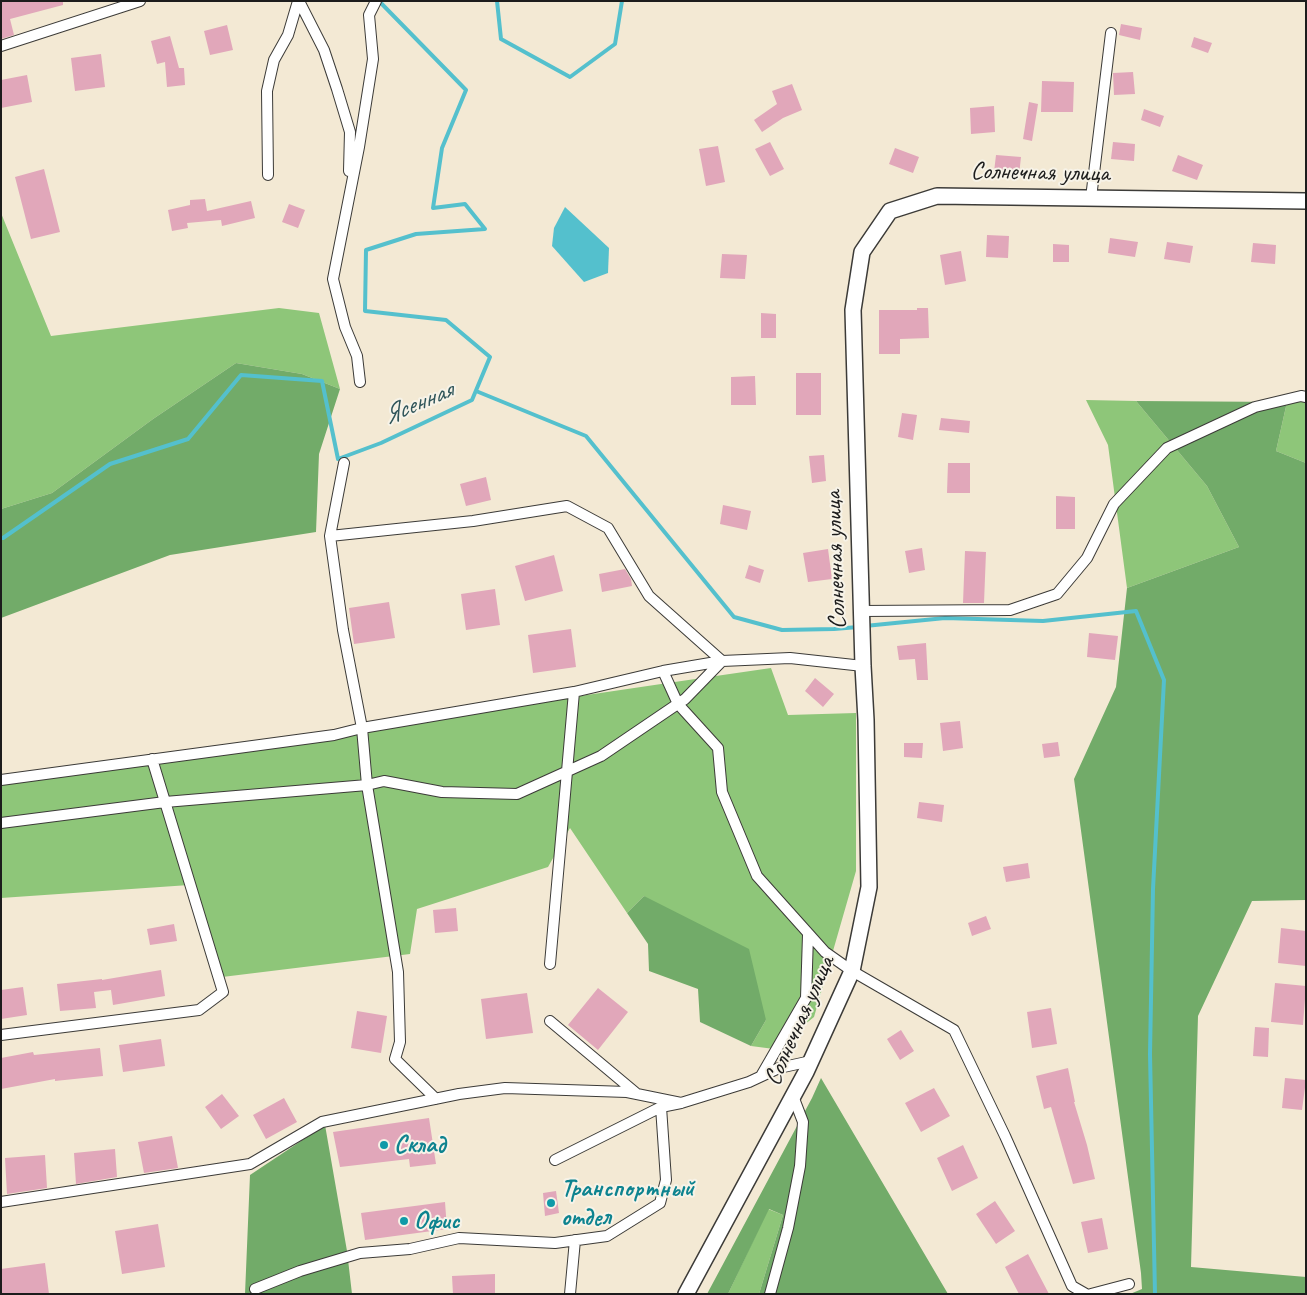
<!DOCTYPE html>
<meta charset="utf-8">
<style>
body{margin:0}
#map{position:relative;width:1307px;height:1295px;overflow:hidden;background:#f3e9d4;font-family:Caveat,sans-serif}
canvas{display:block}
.frame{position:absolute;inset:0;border:2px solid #1c1c1c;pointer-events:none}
</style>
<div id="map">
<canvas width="1307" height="1295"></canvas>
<div class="frame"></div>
</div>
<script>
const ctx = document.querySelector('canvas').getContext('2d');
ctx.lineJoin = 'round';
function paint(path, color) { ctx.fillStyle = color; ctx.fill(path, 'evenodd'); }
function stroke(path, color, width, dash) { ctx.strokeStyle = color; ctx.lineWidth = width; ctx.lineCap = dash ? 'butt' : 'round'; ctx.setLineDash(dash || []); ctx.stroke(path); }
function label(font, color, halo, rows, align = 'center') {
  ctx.font = font + ' Caveat,sans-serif'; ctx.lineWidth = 4; ctx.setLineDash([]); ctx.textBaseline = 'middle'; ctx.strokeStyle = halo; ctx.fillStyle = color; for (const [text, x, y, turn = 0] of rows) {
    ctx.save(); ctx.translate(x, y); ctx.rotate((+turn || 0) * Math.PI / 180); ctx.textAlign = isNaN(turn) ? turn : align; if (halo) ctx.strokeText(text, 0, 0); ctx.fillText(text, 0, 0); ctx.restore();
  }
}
const green = new Path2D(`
 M1 213 51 336 279 308 319 313 340 389 302 374 236 363 153 419 52 493 1 509Z
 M1086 400 1136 401 1207 486 1239 547 1127 588 1108 445Z
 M1287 402H1306V463L1276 451Z
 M771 668 788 715 856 713V871L814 1017 774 1049 751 1046 766 1020 644 896 627 913 570 828 548 867 417 909 410 954 214 978 189 885 1 898V782C258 749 514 704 771 668Z
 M768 1209 783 1215 759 1294H728Z`);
const forest = new Path2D(`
 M236 363 302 374 340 389 319 454 316 532 170 555 1 618V509L52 493 153 419Z
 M1136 401 1287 402 1276 451 1306 463V900L1252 901 1198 1016 1191 1267 1306 1277V1294H1130L1142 1289 1141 1273 1074 779 1116 687 1127 588 1239 547 1207 486Z
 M644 896 749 949 766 1020 751 1046 700 1022 698 989 649 971 648 944 627 913Z
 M821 1078 948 1294H759L783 1215 769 1209 728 1294H707L812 1098Z
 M325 1125 347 1251 352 1294H245L250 1175Z`);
const water = new Path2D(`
 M565 207 609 248 608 273 584 282 552 246 554 228Z`);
const stream = new Path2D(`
 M497 1 501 39 570 77 615 44 622 1
 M476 391 586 436 734 617 782 630 834 629 858 627
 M1 538H3L110 464 188 439 241 375 322 381 338 459 381 443 472 400 490 357 446 320 365 311 366 250 416 234 485 229 465 204 433 208 442 148 466 90 379 1
 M865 626 945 618 1043 621 1136 611 1164 680 1153 889 1150 1054 1155 1294`);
const building = new Path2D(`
 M1 1H63V5L10 19 14 35 1 39Z
 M1121 24 1142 28 1140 40 1119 35Z
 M227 25 233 50 210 55 204 31Z
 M170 36 179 68H184L185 85 167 87 165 62 157 64 151 41Z
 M1194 37 1212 43 1208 53 1191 47Z
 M101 54 105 87 75 91 71 58Z
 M1133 72 1135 94 1114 95 1113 73Z
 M27 75 32 102 1 108V80Z
 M1042 81 1074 82 1073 112H1041Z
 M792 84 802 110 783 118 762 132 754 120 777 104 772 91Z
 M1029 102 1038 104 1032 141 1023 139Z
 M994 106 995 132 971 134 970 108Z
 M1144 109 1164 116 1160 127 1141 120Z
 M770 142 784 169 770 176 755 149Z
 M1113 142 1135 144 1134 161 1111 159Z
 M718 146 725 182 706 186 699 149Z
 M895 148 919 157 913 173 889 164Z
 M996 155 1021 157 1019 175 994 172Z
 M1178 155 1203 165 1197 180 1172 171Z
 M44 169 60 232 31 239 15 177Z
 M205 199 207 211 251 201 255 218 222 226 221 220 187 223 188 228 172 231 168 210 190 205V200Z
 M289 204 305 210 298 228 282 222Z
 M987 235 1009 236 1008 258 986 257Z
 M1110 238 1138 242 1135 257 1108 253Z
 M1167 242 1193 246 1190 263 1164 259Z
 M1253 243 1276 245 1275 264 1251 262Z
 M1053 244 1069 245V262H1053Z
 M961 251 966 281 945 285 940 255Z
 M722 254 747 255 745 279 720 278Z
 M917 308H928L929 338 900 339V354H879V310H917Z
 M761 313 776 314V338H761Z
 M796 373H821V415H796Z
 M755 376 756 405H731V377Z
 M902 413 917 415 913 440 898 437Z
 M941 418 970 421 969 433 939 430Z
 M824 455 826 481 812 483 809 456Z
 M948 463H970V493H947Z
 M486 477 491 500 466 506 460 484Z
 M1056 496 1075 497V529H1056Z
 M723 505 751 511 747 530 720 524Z
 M922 548 925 570 909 573 905 551Z
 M828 549 832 579 808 582 803 553Z
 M965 551 986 552 984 603H963Z
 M554 555 563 591 525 601 515 566Z
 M749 565 764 570 760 583 745 578Z
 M625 569 631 579 632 586 602 592 599 574Z
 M495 589 500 625 466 630 461 594Z
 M389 602 395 638 354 644 349 608Z
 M571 629 576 667 533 673 528 635Z
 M1089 633 1118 636 1115 660 1087 657Z
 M926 643 928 680H917L915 659 899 660 897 646Z
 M815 678 834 694 823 707 805 691Z
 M960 721 963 748 943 751 940 723Z
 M1058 742 1060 756 1044 758 1042 744Z
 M904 743H923L922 758 904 757Z
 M919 802 944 805 942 822 917 818Z
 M1028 863 1030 878 1006 882 1003 867Z
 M456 908 458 931 435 933 433 910Z
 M986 916 991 929 972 936 968 923Z
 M174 924 177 941 150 945 147 929Z
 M1281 928 1306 931V966L1278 963Z
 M161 970 165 996 113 1005 111 990 94 992 96 1008 60 1011 57 984 102 979V980Z
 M1275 983 1306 986 1303 1025 1271 1022Z
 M23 987 27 1015 1 1019V990Z
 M598 988 628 1012 598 1050 568 1025Z
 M527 993 533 1033 486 1039 481 999Z
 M1051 1008 1057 1044 1032 1048 1027 1012Z
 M357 1011 387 1016 381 1053 351 1048Z
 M1255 1027 1269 1028 1268 1057 1253 1056Z
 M901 1030 914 1051 900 1060 887 1039Z
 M161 1039 165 1066 123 1072 119 1045Z
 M100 1048 103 1076 55 1081V1079L1 1089V1058L33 1052 34 1055Z
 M1068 1068 1075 1102H1074L1087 1145 1095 1179 1073 1184 1051 1107 1044 1109 1036 1076Z
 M1285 1078 1306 1080 1302 1110 1282 1108Z
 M934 1088 950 1116 921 1132 905 1103Z
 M222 1094 239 1116 221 1129 205 1107Z
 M284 1098 297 1122 266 1139 253 1115Z
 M429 1118 436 1164 410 1167 409 1159 340 1167 333 1132Z
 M172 1136 178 1168 144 1173 138 1142Z
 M963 1145 978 1178 952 1191 937 1158Z
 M115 1149 117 1177 76 1184 74 1153Z
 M45 1155 47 1188 7 1194 5 1158Z
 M556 1191 559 1213 545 1216 543 1193Z
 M995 1201 1015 1231 996 1244 976 1214Z
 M445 1202 447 1229 365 1240 361 1213Z
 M1102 1218 1108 1249 1088 1253 1081 1222Z
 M158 1224 165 1267 122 1274 115 1231Z
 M1028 1254 1049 1294H1019L1005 1267Z
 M45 1263 49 1294H1V1269Z
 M495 1274V1294H453L452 1276Z`);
const street = new Path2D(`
 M299 1 324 50 337 89 350 132 349 171
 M1 46 140 1
 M268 175 267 91 274 60 288 35 298 1
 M1091 198 1111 33
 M360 382 357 356 345 327 333 279 359 147 373 59 369 15 376 1
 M344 463 330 536 343 630 362 728 367 785 398 972 400 1042 395 1059 436 1099
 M861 611 1010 610 1057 594 1087 558 1114 504 1167 448 1255 407 1301 396 1306 397
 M663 671 678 704 718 748 722 792 757 876 825 952 852 971 954 1030 1005 1136 1072 1286 1086 1294
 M1 780 334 735 362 728 574 692 663 671 722 661 649 596 608 528 567 506 473 521 330 536
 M1 823 165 802 367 785 384 781 442 792 517 794 601 756 685 699 722 661 790 658 863 666
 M550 964 574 692
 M550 1021 636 1093
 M1 1035 199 1010 223 992 152 759
 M761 1076 806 998 808 935
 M555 1160 661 1107 681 1103 749 1082 779 1068 811 1061
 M1 1202 250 1164 322 1122 459 1094 505 1088 627 1092 681 1103
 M255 1289 300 1271 360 1253 410 1249 459 1238 555 1243 607 1236 660 1203 666 1180 661 1107
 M570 1294 575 1240
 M770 1294 788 1228 800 1166 803 1122 793 1096
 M1091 1294 1129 1284`);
const secondary = new Path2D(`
 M686 1294 806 1072 852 971 869 887 866 720 863 666 853 310 862 252 890 211 937 196 1306 201`);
const markers = [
 [384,1145,5,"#0f9aa8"],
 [551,1203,5,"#0f9aa8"],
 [404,1221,5,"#0f9aa8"]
];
const streetNames = [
 ["Солнечная улица",1040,173,1],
 ["Солнечная улица",836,560,-92],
 ["Солнечная улица",800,1021,-66]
];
const cultureNames = [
 ["Склад",394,1145],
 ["Транспортный",561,1189],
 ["отдел",561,1218],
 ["Офис",414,1221]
];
const waterNames = [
 ["Ясенная",418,404,-23]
];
paint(green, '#8ec679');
paint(forest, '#72ab69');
paint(water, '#54c0cd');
stroke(stream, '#54c0cd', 4);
paint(building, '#e1a7ba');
stroke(street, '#3c3b38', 12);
stroke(secondary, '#3c3b38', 18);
stroke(street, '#fff', 10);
stroke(secondary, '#fff', 15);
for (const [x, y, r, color] of markers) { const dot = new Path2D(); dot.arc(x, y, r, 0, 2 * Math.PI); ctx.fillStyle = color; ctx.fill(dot); stroke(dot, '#f7f3e8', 2); }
label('25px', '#1c1c1c', '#f7f3e8', streetNames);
label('bold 25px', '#0d838f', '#f7f3e8', cultureNames, 'left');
label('italic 26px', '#30555a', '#f7f3e8', waterNames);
</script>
